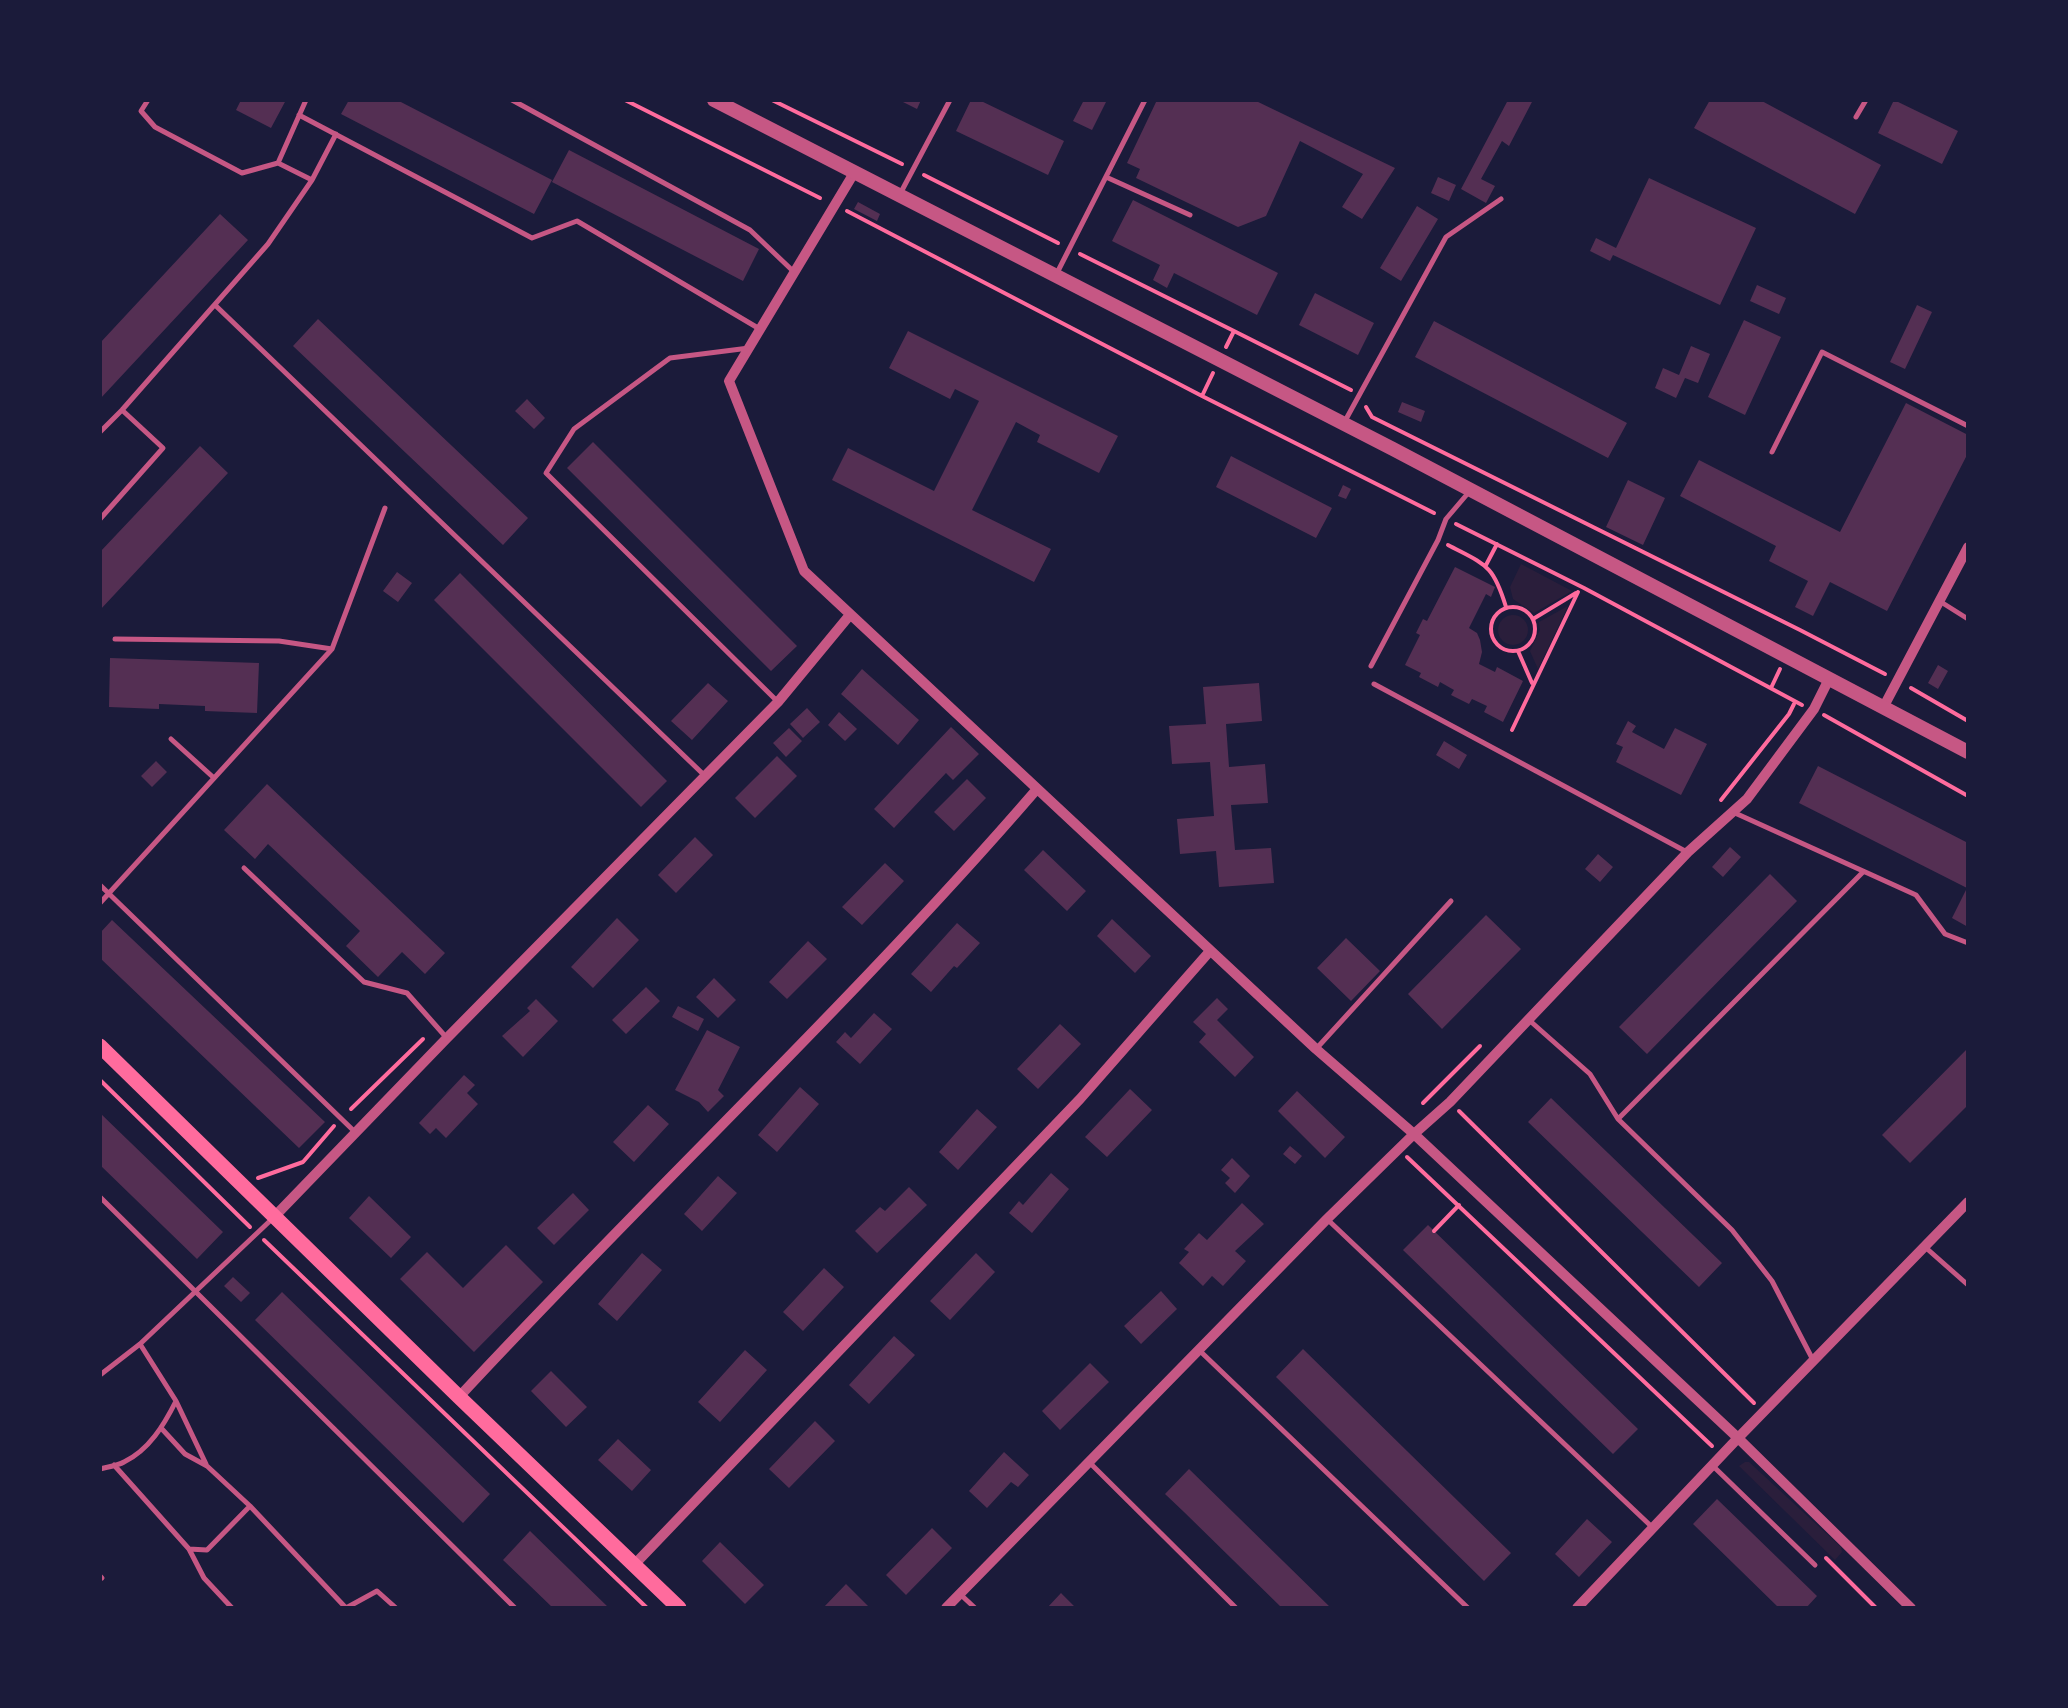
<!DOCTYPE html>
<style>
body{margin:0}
#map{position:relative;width:2068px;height:1708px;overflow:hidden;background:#1b1b3a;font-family:"Nunito Sans",sans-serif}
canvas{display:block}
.frame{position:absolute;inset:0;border:102px solid #1b1b3a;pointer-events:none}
</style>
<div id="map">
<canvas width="2068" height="1708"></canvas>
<div class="frame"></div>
</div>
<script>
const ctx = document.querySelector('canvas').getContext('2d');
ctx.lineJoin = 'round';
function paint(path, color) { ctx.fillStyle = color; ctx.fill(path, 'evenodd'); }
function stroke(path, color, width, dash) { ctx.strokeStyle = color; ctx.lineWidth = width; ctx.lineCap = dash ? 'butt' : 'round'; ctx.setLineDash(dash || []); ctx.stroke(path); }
const green = new Path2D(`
 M1521 564 1572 591 1534 613 1513 599 1510 587Z
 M1568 606 1538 669 1530 651 1540 630 1539 622Z
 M1498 630a15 15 0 1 1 30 0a15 15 0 1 1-30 0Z
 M1745 1462H1749L1841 1547 1842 1552 1835 1560 1739 1466Z`);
const building = new Path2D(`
 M241 100H286L271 128 236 110Z
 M349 100H397L552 180 534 214 341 114Z
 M899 100H921L917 109Z
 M971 100H979L1064 141 1048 175 956 131Z
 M1084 100H1107L1092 130 1073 121Z
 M1157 100H1254L1395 168 1362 219 1342 207 1363 174 1300 141 1266 216 1238 227 1136 178 1140 169 1127 163Z
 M1508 100H1533L1509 146 1502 141 1481 179 1495 186 1486 203 1461 189Z
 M1710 100H1760L1881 165 1855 214 1694 128Z
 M1894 100 1958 131 1942 164 1878 133Z
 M569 150 759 249 743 281 552 182Z
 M1438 177 1456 185 1449 201 1431 193Z
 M1649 178 1756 228 1720 305 1613 255 1610 261 1590 251 1596 238 1616 248Z
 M1133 200 1278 273 1257 315 1174 273 1167 288 1153 280 1160 265 1112 241Z
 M858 202 880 214 877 221 854 209Z
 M1417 206 1438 219 1401 281 1380 268Z
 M220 214 248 240 100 399V343Z
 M1757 285 1786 298 1779 314 1750 301Z
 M1315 293 1374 323 1358 355 1299 325Z
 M1917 305 1932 312 1905 369 1890 362Z
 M318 319 528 518 503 545 293 346Z
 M1744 320 1781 337 1745 415 1708 397Z
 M1434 321 1627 423 1608 458 1415 357Z
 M908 331 1118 436 1099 473 1037 442 1040 435 1016 422 972 510 1051 549 1034 582 832 480 848 448 934 491 979 401 955 389 950 399 889 368Z
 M1691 346 1710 354 1698 383 1685 378 1676 398 1655 388 1663 368 1679 375Z
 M527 399 545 418 534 429 515 411Z
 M1402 402 1425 411 1421 422 1398 412Z
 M1906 403 1968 435V453L1887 611 1830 582 1813 616 1795 607 1808 581 1769 561 1776 546 1680 496 1699 460 1840 532Z
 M593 442 797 646 771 671 567 468Z
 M200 446 228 473 100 610V552Z
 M1231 456 1332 508 1316 538 1216 487Z
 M1628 480 1665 498 1643 545 1606 527Z
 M1343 485 1351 489 1346 499 1338 496Z
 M1455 567 1495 587 1491 597 1486 594 1469 628 1477 633 1480 640 1482 652 1479 664 1495 672 1497 667 1523 681 1503 722 1484 712 1487 706 1472 699 1469 704 1451 695 1454 690 1440 682 1438 687 1419 677 1421 673 1405 665 1420 635 1416 633 1423 619 1427 621Z
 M397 572 412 583 398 602 383 591Z
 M460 573 667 781 641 807 434 600Z
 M110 658 259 663 257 713 205 711V706L159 704V709L109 707Z
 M1938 665 1948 671 1938 689 1928 683Z
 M862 669 919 720 898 745 841 694Z
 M708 683 728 701 692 740 671 721Z
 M1259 683 1262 721 1226 724 1229 767 1265 764 1268 803 1231 805 1235 850 1271 848 1274 883 1219 887 1216 851 1180 854 1177 819 1214 816 1210 762 1172 764 1169 726 1206 724 1203 687Z
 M807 708 820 722 803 738 790 724Z
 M839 712 857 729 845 741 828 725Z
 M1628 721 1636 726 1632 732 1664 749 1675 728 1707 744 1681 795 1616 762 1623 747 1616 744Z
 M951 727 979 754 953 780 946 773 894 828 874 809Z
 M789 728 802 741 786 757 773 743Z
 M1444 741 1467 755 1459 769 1436 755Z
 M777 756 797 776 755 818 735 798Z
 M156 761 167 772 152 787 141 776Z
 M1818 766 1968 843V927L1952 918 1967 888 1799 803Z
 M967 779 986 798 954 831 934 812Z
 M267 784 445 953 425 974 402 952 378 977 346 946 360 931 268 844 255 859 224 830Z
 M695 837 713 855 676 893 658 875Z
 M1730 847 1741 857 1723 877 1712 867Z
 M1043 850 1086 891 1067 911 1024 870Z
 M1598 854 1613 867 1600 882 1585 869Z
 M885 863 904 881 862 925 842 907Z
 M1770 874 1797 901 1647 1054 1619 1027Z
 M1486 915 1521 949 1442 1029 1408 994Z
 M617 918 639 940 593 988 571 967Z
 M1112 919 1151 956 1135 973 1097 936Z
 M112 920 325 1122 299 1148 100 958V933Z
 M957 923 980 943 957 968 954 966 931 992 911 974Z
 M1346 938 1380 971 1351 1001 1317 968Z
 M808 941 827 959 787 999 769 982Z
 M714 978 736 1000 718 1018 696 997Z
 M646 987 660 1001 626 1034 612 1020Z
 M1217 998 1228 1009 1217 1020 1254 1057 1235 1077 1199 1042 1206 1034 1193 1022Z
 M536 999 558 1021 523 1057 502 1036 530 1011 527 1008Z
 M678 1006 704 1019 698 1031 672 1017Z
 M874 1013 892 1029 860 1064 836 1042 845 1032 851 1038Z
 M1060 1024 1081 1044 1038 1089 1017 1069Z
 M707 1030 740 1047 718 1090 724 1096 708 1112 699 1102 675 1090Z
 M1968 1048V1105L1910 1163 1882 1135Z
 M464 1075 475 1085 467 1093 478 1104 446 1138 436 1128 430 1134 419 1123Z
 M800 1087 819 1104 777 1152 758 1135Z
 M1130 1089 1152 1110 1107 1157 1085 1137Z
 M1297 1091 1345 1137 1325 1158 1278 1111Z
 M1551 1098 1722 1263 1699 1287 1528 1122Z
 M648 1105 669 1124 634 1162 613 1142Z
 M977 1109 997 1127 958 1170 939 1152Z
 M100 1113 223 1232 197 1259 100 1165Z
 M1290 1146 1302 1156 1295 1164 1283 1154Z
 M1232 1158 1250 1176 1235 1193 1225 1183 1230 1178 1221 1170Z
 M1051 1173 1069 1189 1032 1233 1009 1213 1019 1201 1023 1205Z
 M718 1176 737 1193 702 1231 684 1214Z
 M909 1187 927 1205 877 1253 855 1231 880 1207 885 1211Z
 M573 1193 589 1210 554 1245 537 1228Z
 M369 1196 411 1237 391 1258 349 1218Z
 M1242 1203 1264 1224 1235 1251 1246 1261 1223 1286 1212 1276 1203 1286 1179 1263 1189 1252 1184 1249 1199 1233 1207 1240Z
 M1428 1225 1638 1429 1613 1454 1403 1250Z
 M506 1245 543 1282 474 1352 400 1279 427 1252 463 1288Z
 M642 1253 662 1270 617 1321 598 1304Z
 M976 1253 995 1272 950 1320 930 1301Z
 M824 1268 844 1287 803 1331 783 1312Z
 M233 1277 250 1293 241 1302 224 1286Z
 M1161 1291 1177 1309 1141 1344 1124 1326Z
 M282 1292 490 1494 463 1523 255 1320Z
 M894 1336 915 1355 869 1404 849 1385Z
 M1303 1349 1511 1553 1484 1581 1276 1377Z
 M745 1350 767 1370 720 1422 698 1402Z
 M1090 1363 1109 1382 1060 1430 1042 1411Z
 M551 1371 587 1407 566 1427 531 1391Z
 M815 1421 835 1441 789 1488 769 1469Z
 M618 1439 651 1470 632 1491 598 1460Z
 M1004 1452 1029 1475 1018 1487 1011 1482 987 1508 969 1491Z
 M1189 1469 1331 1608H1282L1184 1512 1165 1494Z
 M1717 1499 1817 1596 1806 1608H1779L1693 1524Z
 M1587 1519 1612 1542 1579 1577 1555 1554Z
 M932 1528 952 1548 906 1595 886 1575Z
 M530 1531 609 1608H553L525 1581 503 1560Z
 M720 1542 764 1585 745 1604 702 1561Z
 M846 1584 870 1608H823Z
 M1061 1593 1076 1608H1047Z`);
const path = new Path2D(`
 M625 100 820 198
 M772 100 902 164
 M924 175 1058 243
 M847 211 1202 396 1434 513
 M1080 254 1234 331 1226 347
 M1234 331 1351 390
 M1202 396 1213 373
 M1366 407 1372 417 1800 630 1885 674
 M1456 524 1584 588 1802 705
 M1448 545C1486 565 1493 564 1506 607
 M1486 565 1497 544
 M1491 629a22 22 0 1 1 44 0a22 22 0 1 1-44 0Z
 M1533 619 1576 593
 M1518 651 1532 683
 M1771 688 1780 669
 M1911 688 1968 721
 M1824 715 1968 796
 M1512 730 1578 592
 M1721 800 1789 714 1794 704
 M100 1080 250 1227
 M1423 1103 1480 1046
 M351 1109 423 1039
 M1459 1111 1754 1403
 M1407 1157 1712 1446
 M258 1178 303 1162 334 1126
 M1434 1231 1459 1205
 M264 1240 647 1608
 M1826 1558 1876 1608`);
const service = new Path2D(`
 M148 100 141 111 155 127 242 173 278 163
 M512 100 750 230 794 272
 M299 115 532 238 577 221 758 328
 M1856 117 1866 100
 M1106 177 1190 215
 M312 180 336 134
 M900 194 950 100
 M1058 271 1145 100
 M215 305 703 774
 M749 348 670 358 574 429 546 473 776 700
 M1345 421 1446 237 1501 199
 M100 432 122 410 268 244 312 180 278 163 306 100
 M1772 452 1822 352 1968 426
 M100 519 163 448 122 410
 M1941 602 1968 619
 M332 649 385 508
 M1371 666 1438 540 1446 519 1469 492
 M1374 684 1685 851
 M171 739 214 778
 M1735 813 1916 895 1945 934 1968 943
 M244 868 364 982 407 993 445 1036
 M100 885 356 1133
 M100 903 332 649 279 641 115 639
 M1529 1020 1590 1074 1618 1119 1732 1230 1772 1281 1813 1360
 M1316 1049 1451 901
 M1619 1118 1863 872
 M100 1197 515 1608
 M1327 1219 1652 1527
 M1925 1247 1968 1285
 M1200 1351 1468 1608
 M100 1375 140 1344 272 1219
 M176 1401 206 1464
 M162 1429 185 1454 207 1466 250 1506 346 1608
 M1089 1462 1236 1608
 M114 1465 189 1549 207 1550 250 1506
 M1714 1467 1815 1565
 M100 1469C107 1467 117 1466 124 1462 149 1450 164 1425 176 1401L140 1344
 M189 1549 204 1578 232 1608
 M100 1576 102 1578
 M960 1594 975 1608
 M346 1608 377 1591 396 1608`);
const minor = new Path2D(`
 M854 173 729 381 804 571 1316 1049 1414 1134 1738 1438 1911 1608
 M1883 708 1968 547
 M275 1216 447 1038 778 702 849 616
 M459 1397C649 1192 854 1001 1037 789
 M633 1566 1080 1099 1210 951
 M946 1608 1327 1219 1414 1134 1450 1102 1688 852 1747 799 1814 709 1829 679
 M1577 1608 1738 1438 1968 1202`);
const tertiary = new Path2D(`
 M714 100 1393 449 1968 752`);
const secondary = new Path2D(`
 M100 1046 459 1397 679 1608`);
paint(green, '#2a1e3b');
paint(building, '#542f53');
stroke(path, '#ff6b9d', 4);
stroke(service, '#c65784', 5);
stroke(minor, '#c65784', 10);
stroke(tertiary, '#c65784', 14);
stroke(secondary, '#ff6b9d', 15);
</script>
